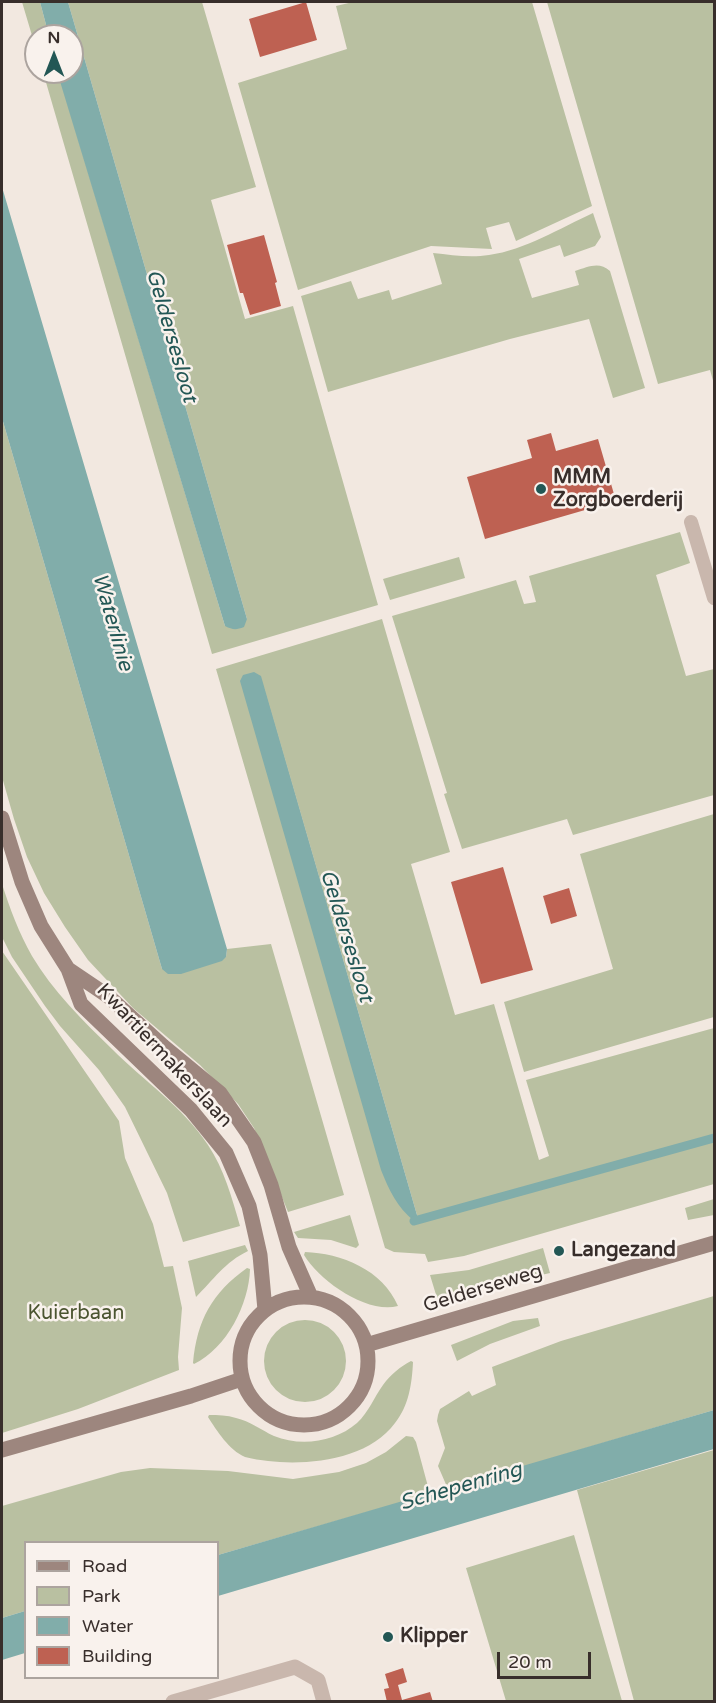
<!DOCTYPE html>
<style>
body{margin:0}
#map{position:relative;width:716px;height:1703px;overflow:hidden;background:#f2e8e0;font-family:"Varela Round",sans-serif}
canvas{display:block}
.frame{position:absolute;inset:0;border:3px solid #382e2b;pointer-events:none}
.legend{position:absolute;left:24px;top:1541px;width:195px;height:138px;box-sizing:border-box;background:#f9f2ed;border:2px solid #aca49f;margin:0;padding:8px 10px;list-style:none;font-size:18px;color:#382e2b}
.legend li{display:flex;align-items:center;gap:12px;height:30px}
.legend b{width:30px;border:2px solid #aca49f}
.north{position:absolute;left:24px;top:24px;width:60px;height:60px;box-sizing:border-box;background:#f9f2ed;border:2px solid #aca49f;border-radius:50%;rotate:0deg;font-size:16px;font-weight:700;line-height:24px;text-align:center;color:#382e2b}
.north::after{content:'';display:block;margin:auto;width:21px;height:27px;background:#235755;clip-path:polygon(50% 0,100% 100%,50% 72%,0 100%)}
.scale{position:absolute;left:497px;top:1652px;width:94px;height:27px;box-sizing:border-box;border:3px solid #382e2b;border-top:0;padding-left:8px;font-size:18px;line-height:21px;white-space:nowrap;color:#382e2b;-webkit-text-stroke:4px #f9f2ed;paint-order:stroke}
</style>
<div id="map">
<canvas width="716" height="1703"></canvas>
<div class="frame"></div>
<ul class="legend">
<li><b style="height:8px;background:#9d867e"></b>Road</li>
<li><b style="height:16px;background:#b9c0a1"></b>Park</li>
<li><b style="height:16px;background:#81adaa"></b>Water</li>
<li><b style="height:16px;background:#be6152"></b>Building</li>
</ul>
<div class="north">N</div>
<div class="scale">20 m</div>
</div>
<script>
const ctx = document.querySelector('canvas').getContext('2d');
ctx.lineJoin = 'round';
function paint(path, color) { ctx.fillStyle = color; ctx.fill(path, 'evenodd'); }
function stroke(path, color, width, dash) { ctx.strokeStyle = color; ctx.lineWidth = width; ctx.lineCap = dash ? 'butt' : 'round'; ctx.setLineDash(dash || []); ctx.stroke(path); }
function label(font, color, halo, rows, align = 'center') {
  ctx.font = font + ' "Varela Round",sans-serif'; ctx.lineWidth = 5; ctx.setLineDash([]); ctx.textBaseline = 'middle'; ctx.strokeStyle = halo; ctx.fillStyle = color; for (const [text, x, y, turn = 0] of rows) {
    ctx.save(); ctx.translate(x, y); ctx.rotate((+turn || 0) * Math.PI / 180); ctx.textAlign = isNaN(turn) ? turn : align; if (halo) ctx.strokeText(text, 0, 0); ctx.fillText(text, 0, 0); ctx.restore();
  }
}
const green = new Path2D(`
 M22 2H40L49 36H36V49Z
 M68 2H202L256 187 211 200 245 319 293 306 378 605 212 654 43 72H58L225 626 247 619Z
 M353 2H532L592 206 516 241 509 222 486 228 492 249 431 246 298 290 238 83 347 49 336 6Z
 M547 2H714V384L710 370 658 384Z
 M593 213 601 237 595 246 564 257 560 245 519 259 532 298 579 285 575 271C588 267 599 261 610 271L645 388 613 398 589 319 510 339 328 392 301 296 351 281 358 299 389 290 392 300 442 284 433 253C452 255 470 258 489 255 525 250 560 228 593 213Z
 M2 418 162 969 226 957 227 949 271 944 344 1195 288 1212 254 1128 238 1104 200 1065 133 1008 88 960 65 927 44 893 27 857 14 819 2 777Z
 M680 532 690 563 656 575 686 676 714 669V795L573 835 567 819 462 849 444 794 447 793 392 616 516 580 524 604 536 602 529 576Z
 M459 557 465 578 390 600 383 579Z
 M382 619 450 852 411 864 455 1015 494 1004 539 1160 549 1156 526 1080 714 1028V1184L464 1256 428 1262 425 1254 394 1252 385 1248 216 669ZM261 676 417 1215V1218Z
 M714 814V1017L524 1072 504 1002 613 969 580 854Z
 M2 884C10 909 19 933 32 956 52 990 83 1021 112 1049 144 1081 183 1107 208 1145 224 1169 232 1198 240 1226L183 1242 167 1193 125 1107 99 1070 60 1026 45 1006 12 957 2 937Z
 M2 951 119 1121 125 1158 153 1224 164 1267 173 1266 182 1308 178 1357 179 1370 78 1409 2 1433Z
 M714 1199V1215L688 1220 685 1208Z
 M350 1215 359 1245 356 1248 331 1240 298 1238 294 1232Z
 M245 1245 248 1251C225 1262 213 1280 196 1297L188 1261Z
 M543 1248 550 1273 437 1298 430 1275 469 1270Z
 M305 1252C341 1253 383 1270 398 1306 366 1314 320 1281 304 1255Z
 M247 1268 250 1269C249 1304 227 1348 194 1364L193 1363C197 1320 212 1293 247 1268Z
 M714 1296V1410L448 1489 438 1466 445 1448 437 1421 438 1415 440 1409 469 1391 472 1396 496 1385 492 1367 561 1341Z
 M538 1318 540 1326 490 1344 457 1361 451 1345 513 1321Z
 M264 1361a41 41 0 1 1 82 0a41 41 0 1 1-82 0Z
 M411 1361 413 1362C412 1383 409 1406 395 1423 369 1459 309 1466 268 1461 261 1460 252 1459 245 1457 229 1450 217 1431 208 1417L209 1415C218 1415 227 1415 236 1418 250 1421 261 1430 274 1436 301 1447 335 1442 357 1423 369 1412 374 1397 383 1385 391 1374 400 1367 411 1361Z
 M406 1436 413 1437 416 1442 430 1494 218 1555V1542H26L25 1611 2 1618V1506L121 1472 150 1468 228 1471 293 1479 339 1472 366 1463 386 1452Z
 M714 1450V1701H634L577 1490Z
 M574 1535 622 1701H506L466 1568Z`);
const water = new Path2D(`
 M40 2H68L247 619 244 627C236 630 233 630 225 626L59 78 58 72H72V36H49Z
 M2 187 227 949 226 957 222 961 181 974H168L162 969 2 418Z
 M254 672 261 676 417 1215V1218L414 1221C397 1207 389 1190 381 1170L240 681 243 675Z
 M714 1410V1449L218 1596V1555Z
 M25 1611V1653L2 1660V1618Z`);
const stream = new Path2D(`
 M414 1221 714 1138`);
const building = new Path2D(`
 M306 2 317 40 260 57 249 19Z
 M264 235 277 282 275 283 281 306 250 315 243 293H240L227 245Z
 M551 433 556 451 598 439 616 501 485 539 467 477 532 458 527 440Z
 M503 867 533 970 481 984 451 882Z
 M569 888 577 916 551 924 543 896Z
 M403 1668 407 1682 398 1685 402 1700 430 1692 433 1702H387L384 1689 389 1688 385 1674Z`);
const lane = new Path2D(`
 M691 522 714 598`);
const street = new Path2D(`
 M173 1702 295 1667 318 1680 324 1702`);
const secondary = new Path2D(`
 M2 818 22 882 41 926 68 969 81 1004 191 1110 226 1153 249 1206 260 1255 265 1310
 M68 969 108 996 163 1046 220 1093 254 1142 271 1185 289 1247 311 1297
 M240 1361a64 64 0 1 1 128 0a64 64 0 1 1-128 0Z
 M366 1345 714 1243
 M2 1450 191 1396 242 1379`);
const markers = [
 [541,489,6,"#235755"],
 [559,1251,6,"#235755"],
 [388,1637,6,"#235755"]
];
const poiNames = [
 ["MMM",553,478],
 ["Zorgboerderij",553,501],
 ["Langezand",571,1251],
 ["Klipper",400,1637]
];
const streetNames = [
 ["Kwartiermakerslaan",164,1056,47],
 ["Gelderseweg",483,1289,-17]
];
const parkNames = [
 ["Kuierbaan",76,1314]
];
const waterNames = [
 ["Geldersesloot",171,336,74],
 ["Waterlinie",112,622,74],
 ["Geldersesloot",346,936,73],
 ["Schepenring",461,1487,-16]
];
paint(green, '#b9c0a1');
paint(water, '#81adaa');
stroke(stream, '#81adaa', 9);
paint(building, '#be6152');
stroke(lane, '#c9b7ad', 14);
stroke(street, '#c9b7ad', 15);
stroke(secondary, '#9d867e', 15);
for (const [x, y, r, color] of markers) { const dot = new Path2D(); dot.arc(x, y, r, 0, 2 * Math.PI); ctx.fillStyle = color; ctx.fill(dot); stroke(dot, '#f9f2ed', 2); }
label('bold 20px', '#382e2b', '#f9f2ed', poiNames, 'left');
label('20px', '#382e2b', '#f9f2ed', streetNames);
label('20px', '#4b5530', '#f9f2ed', parkNames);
label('italic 21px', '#235755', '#f9f2ed', waterNames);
</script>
